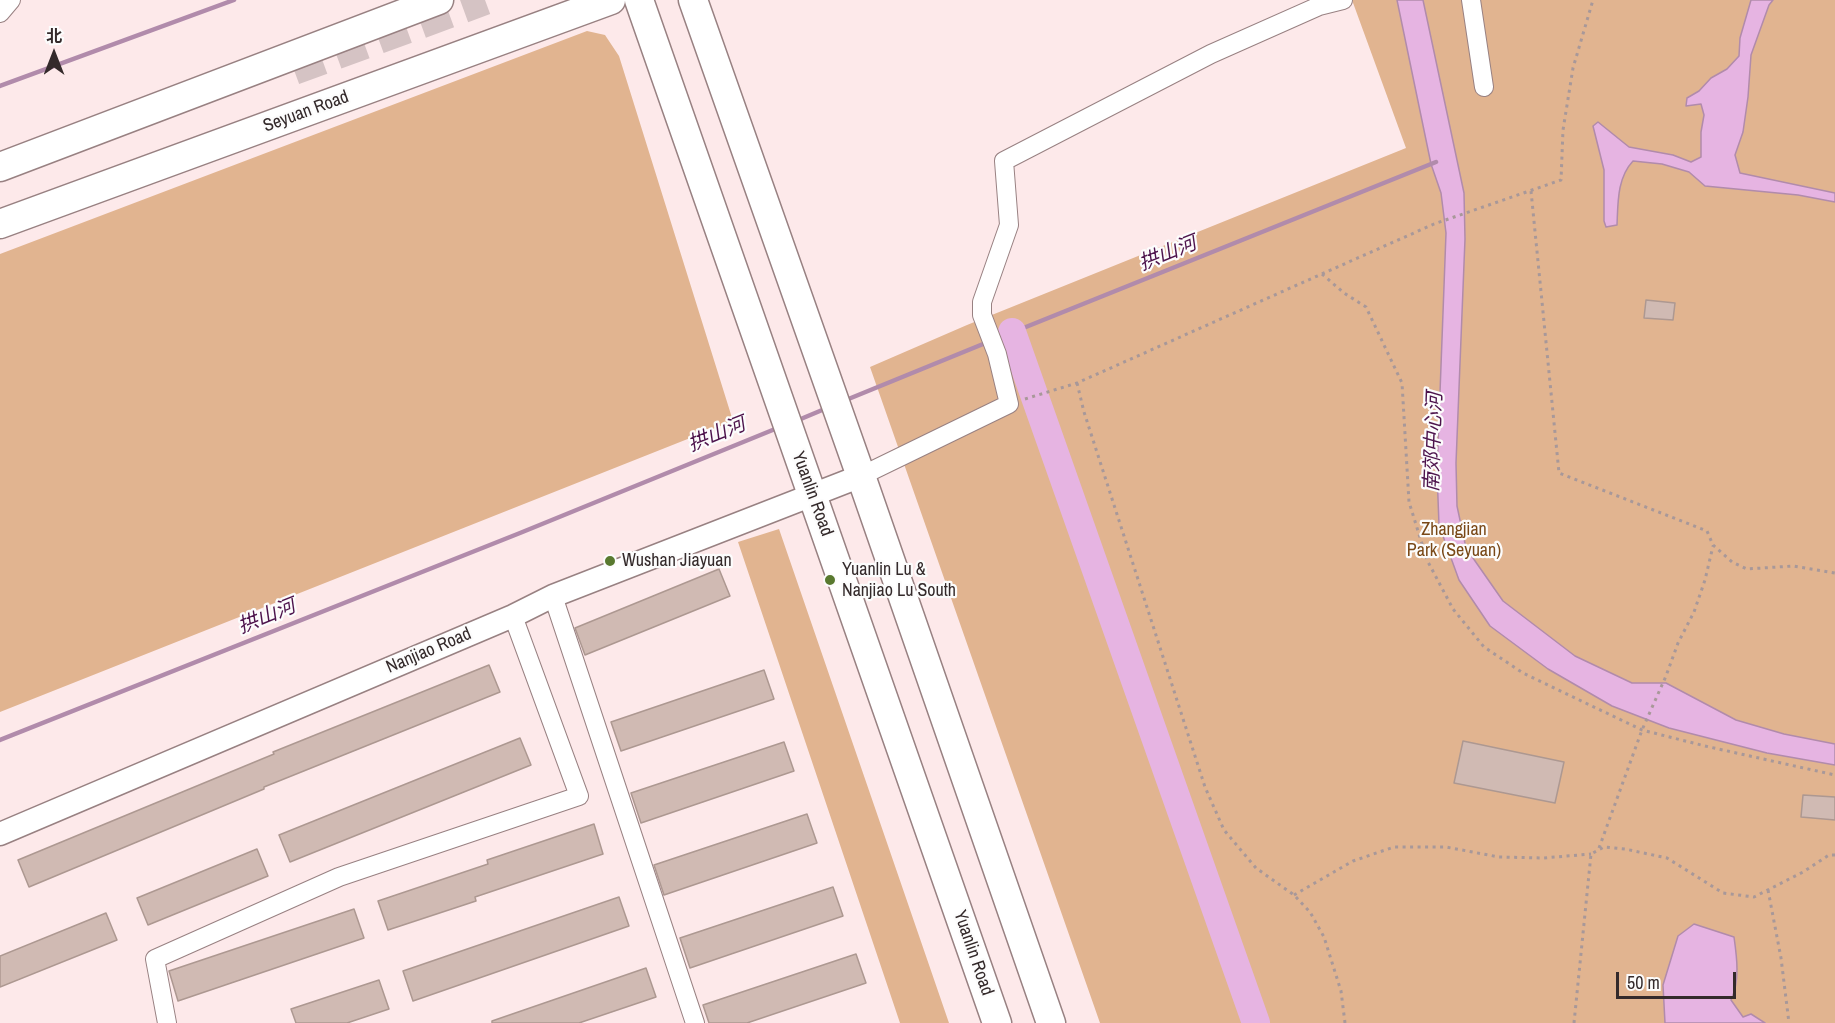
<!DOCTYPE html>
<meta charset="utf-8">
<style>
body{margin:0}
#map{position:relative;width:1835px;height:1023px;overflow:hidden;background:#fde9ea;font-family:"Archivo Narrow","Noto Sans SC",sans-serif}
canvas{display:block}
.north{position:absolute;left:24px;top:24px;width:60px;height:60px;-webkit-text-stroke:4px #fcfcfc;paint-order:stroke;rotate:0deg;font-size:16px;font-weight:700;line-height:24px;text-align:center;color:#342a2b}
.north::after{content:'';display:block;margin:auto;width:21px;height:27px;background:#342a2b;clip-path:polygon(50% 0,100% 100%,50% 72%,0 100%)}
.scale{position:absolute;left:1616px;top:972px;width:120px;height:27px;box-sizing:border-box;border:3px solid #342a2b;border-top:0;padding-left:8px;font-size:18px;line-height:21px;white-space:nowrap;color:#342a2b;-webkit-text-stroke:4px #fcfcfc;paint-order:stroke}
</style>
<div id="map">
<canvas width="1835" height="1023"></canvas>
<div class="north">北</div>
<div class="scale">50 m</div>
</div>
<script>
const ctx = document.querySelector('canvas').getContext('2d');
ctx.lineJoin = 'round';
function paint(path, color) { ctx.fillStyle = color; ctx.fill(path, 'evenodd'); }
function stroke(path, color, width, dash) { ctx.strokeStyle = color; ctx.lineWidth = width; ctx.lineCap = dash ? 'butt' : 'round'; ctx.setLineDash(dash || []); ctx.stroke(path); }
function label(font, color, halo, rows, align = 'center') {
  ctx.font = font + ' "Archivo Narrow","Noto Sans SC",sans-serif'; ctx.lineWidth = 4.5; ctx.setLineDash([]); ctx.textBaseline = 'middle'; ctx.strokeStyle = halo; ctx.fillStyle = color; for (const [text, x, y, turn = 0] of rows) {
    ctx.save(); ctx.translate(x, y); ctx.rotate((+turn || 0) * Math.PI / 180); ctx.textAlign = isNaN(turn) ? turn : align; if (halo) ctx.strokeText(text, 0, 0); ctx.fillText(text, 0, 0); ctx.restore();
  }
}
const green = new Path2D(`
 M1352 0H1835V1023H1100L870 367 967 325 1406 148Z
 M587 31 605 35 619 56 733 421 0 712V254Z
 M779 529 949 1023H900L738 542Z`);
const water = new Path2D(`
 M1397 0H1423L1464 193 1465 239 1456 463 1457 506 1466 548 1503 601 1575 656 1632 683H1666L1736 720 1784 734 1835 744V765L1767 753 1669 728 1612 706 1548 669 1490 626 1459 580 1439 525 1437 472 1446 233 1441 193 1431 164Z
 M1751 0H1773L1769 5 1751 55 1748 97 1743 132 1735 155 1740 173 1835 193V202L1798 195 1705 186 1689 172 1662 164 1633 161C1617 178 1618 203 1617 225L1606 227 1604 221V170L1593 126 1598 122 1629 147 1673 155 1691 162 1701 157V132L1704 115 1701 104 1686 106 1687 98 1699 91 1711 78 1727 69 1739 56 1740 38Z
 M1694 924 1734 937C1737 958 1740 981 1731 1000L1743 1017 1751 1014 1765 1023H1665L1663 985 1678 936Z`);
const stream = new Path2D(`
 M0 86 234 0
 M996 339 1436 162
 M846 400 988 342
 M796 421 827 408
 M0 740 520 533 780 427`);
const river = new Path2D(`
 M1012 332 1256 1023`);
const building = new Path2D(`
 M1646 300 1675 303 1673 320 1644 318Z
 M719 569 730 596 585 655 575 628Z
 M489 665 500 692 264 787V789L29 887 18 860 274 754 273 752Z
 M764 670 774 699 621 751 611 722Z
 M520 738 531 765 290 862 279 835Z
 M1463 741 1564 762 1555 803 1454 783Z
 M784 742 794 771 641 823 631 793Z
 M1803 795 1835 797V820L1801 817Z
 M807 814 817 843 664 895 654 865Z
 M594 824 603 854 475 897 476 901 388 930 378 901 488 864 487 860Z
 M257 849 268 876 148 925 137 898Z
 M833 887 843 916 690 968 680 938Z
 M619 897 629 926 413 1001 403 971Z
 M354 909 364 938 178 1001 169 971Z
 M106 913 117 940 0 987V956Z
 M856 954 866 983 747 1023H709L703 1005Z
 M646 968 656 997 579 1023H492V1021Z
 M379 980 389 1009 347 1023H296L291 1009Z`);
const trunkTunnel = new Path2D(`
 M294 70 485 0`);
const path = new Path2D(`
 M1531 191 1559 473 1707 531 1713 545 1732 562 1747 569 1793 566 1835 573
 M1322 274 1344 293 1366 307 1402 383 1409 502 1427 560 1453 609 1484 647 1523 673 1642 730 1705 746 1835 775
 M1077 383 1084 412 1205 787 1224 830 1256 868 1294 895 1310 912 1324 937 1341 991 1345 1023
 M1025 399 1077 383 1434 224 1561 180 1563 130 1573 68 1593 0
 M1599 848 1642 730 1666 676 1678 643 1694 612 1705 580 1713 546
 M1768 890 1781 958 1789 1023
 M1294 895 1353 861 1394 847H1446L1499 857 1544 858 1591 854
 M1574 1023 1591 854 1604 847 1625 849 1667 858 1723 893 1754 897 1803 872 1829 855H1835`);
const minor = new Path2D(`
 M1471 0 1484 87
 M0 13 11 0
 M861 476 1009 404 997 354 982 315V302L1009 225 1004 161 1211 54 1319 6 1343 0
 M553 596 695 1023
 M167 1023 155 959 339 877 579 796 513 616`);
const tertiary = new Path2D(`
 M0 834 513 616 553 596 861 476`);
const primary = new Path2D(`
 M639 0 997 1023
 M693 0 861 476 1051 1023
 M0 167 439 0
 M0 224 611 0`);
const markers = [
 [610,561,6,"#59792f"],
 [830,580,6,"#59792f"]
];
const streetNames = [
 ["Seyuan Road",306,112,-20],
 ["Yuanlin Road",812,494,70],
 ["Nanjiao Road",429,651,-23],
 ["Yuanlin Road",973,953,71]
];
const parkNames = [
 ["Zhangjian",1454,530],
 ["Park (Seyuan)",1454,551]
];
const poiNames = [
 ["Wushan Jiayuan",622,561],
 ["Yuanlin Lu &",842,570],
 ["Nanjiao Lu South",842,591]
];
const waterNames = [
 ["拱山河",1168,254,-22],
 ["拱山河",717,435,-22],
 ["南郊中心河",1434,442,-88],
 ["拱山河",267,617,-22]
];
paint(green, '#e1b490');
paint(water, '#e6b4e2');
stroke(water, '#b18bab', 1.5);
stroke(stream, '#b18bab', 4.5);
stroke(river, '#e6b4e2', 28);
paint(building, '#d0bab3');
stroke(building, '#ad9891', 1.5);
stroke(trunkTunnel, '#d5c3c4', 30, [30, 15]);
stroke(minor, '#988182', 20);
stroke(tertiary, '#988182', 25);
stroke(primary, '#988182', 31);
stroke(path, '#a89899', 3, [3, 4.5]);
stroke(minor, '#fff', 18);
stroke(tertiary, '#fff', 22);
stroke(primary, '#fff', 28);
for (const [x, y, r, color] of markers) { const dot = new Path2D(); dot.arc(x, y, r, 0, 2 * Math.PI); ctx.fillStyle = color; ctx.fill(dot); stroke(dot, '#fcfcfc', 2); }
label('18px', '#342a2b', '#fcfcfc', streetNames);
label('18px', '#794817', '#fcfcfc', parkNames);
label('18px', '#342a2b', '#fcfcfc', poiNames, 'left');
label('italic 20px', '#4d134c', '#fcfcfc', waterNames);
</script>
